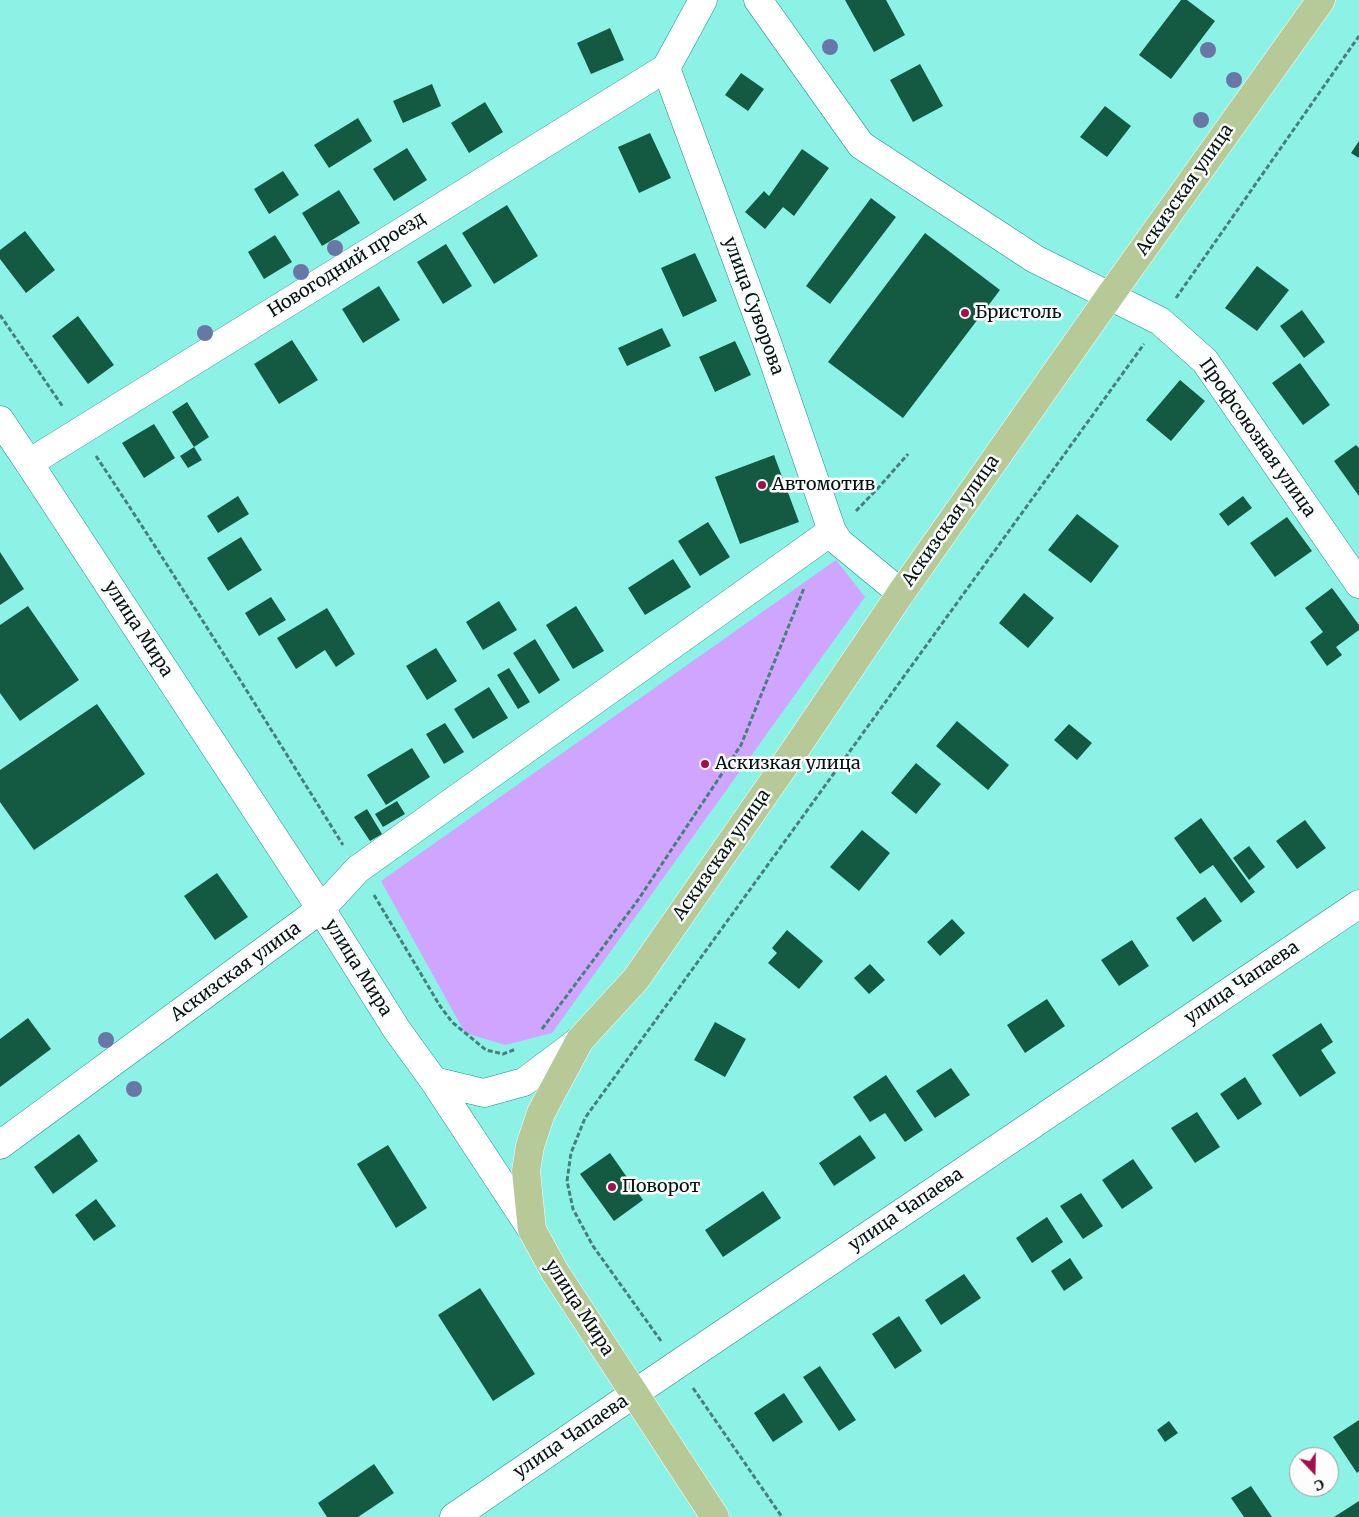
<!DOCTYPE html>
<meta charset="utf-8">
<style>
body{margin:0}
#map{position:relative;width:1359px;height:1517px;overflow:hidden;background:#8cf2e5;font-family:Merriweather,serif}
canvas{display:block}
.north{position:absolute;left:1289px;top:1447px;width:50px;height:50px;box-sizing:border-box;background:#fdfdfd;border:1px solid #989f9f;border-radius:50%;rotate:159deg;font-size:14px;font-weight:700;line-height:20px;text-align:center;color:#001311}
.north::after{content:'';display:block;margin:auto;width:18px;height:22px;background:#a40f4b;clip-path:polygon(50% 0,100% 100%,50% 72%,0 100%)}
</style>
<div id="map">
<canvas width="1359" height="1517"></canvas>
<div class="north">С</div>
</div>
<script>
const ctx = document.querySelector('canvas').getContext('2d');
ctx.lineJoin = 'round';
function paint(path, color) { ctx.fillStyle = color; ctx.fill(path, 'evenodd'); }
function stroke(path, color, width, dash) { ctx.strokeStyle = color; ctx.lineWidth = width; ctx.lineCap = dash ? 'butt' : 'round'; ctx.setLineDash(dash || []); ctx.stroke(path); }
function label(font, color, halo, rows, align = 'center') {
  ctx.font = font + ' Merriweather,serif'; ctx.lineWidth = 5; ctx.setLineDash([]); ctx.textBaseline = 'middle'; ctx.strokeStyle = halo; ctx.fillStyle = color; for (const [text, x, y, turn = 0] of rows) {
    ctx.save(); ctx.translate(x, y); ctx.rotate((+turn || 0) * Math.PI / 180); ctx.textAlign = isNaN(turn) ? turn : align; if (halo) ctx.strokeText(text, 0, 0); ctx.fillText(text, 0, 0); ctx.restore();
  }
}
const green = new Path2D(`
 M836 560 865 597 552 1033 505 1045 465 1033 381 881Z`);
const building = new Path2D(`
 M845 0H886L905 35 874 52Z
 M1181 0H1187L1215 21 1171 79 1139 55Z
 M610 28 624 60 591 74 577 43Z
 M920 64 943 106 913 122 890 80Z
 M741 73 764 89 748 111 725 95Z
 M432 84 441 106 403 123 393 101Z
 M485 102 503 132 469 153 451 123Z
 M1105 106 1131 126 1107 157 1080 137Z
 M358 118 372 141 329 168 314 145Z
 M650 133 671 178 639 193 618 147Z
 M1359 141V158L1351 153Z
 M407 148 427 180 394 201 373 169Z
 M802 149 829 168 794 216 783 207 765 229 745 212 764 191 769 196Z
 M283 171 299 195 269 214 254 189Z
 M339 190 360 223 322 246 302 213Z
 M871 198 896 217 830 304 806 286Z
 M507 205 538 256 494 284 462 233Z
 M25 231 55 270 26 293 0 259V250Z
 M925 233 1000 290 903 418 828 362Z
 M275 235 292 262 264 279 248 252Z
 M446 244 472 286 443 304 417 262Z
 M695 253 717 301 683 317 661 268Z
 M1257 266 1289 290 1257 331 1225 308Z
 M379 286 400 320 363 343 342 309Z
 M1302 310 1325 342 1304 358 1280 326Z
 M78 316 114 365 88 384 52 336Z
 M662 328 671 346 627 366 618 348Z
 M292 340 318 380 279 404 254 364Z
 M735 341 751 375 715 392 699 357Z
 M1300 363 1330 405 1303 425 1272 383Z
 M1180 380 1205 401 1171 441 1146 420Z
 M187 402 209 437 194 447 172 412Z
 M154 424 175 458 144 478 122 443Z
 M1356 445 1359 448V496L1334 461Z
 M194 447 202 460 188 468 180 456Z
 M774 455 799 522 740 544 715 477Z
 M238 496 249 514 218 533 207 516Z
 M1243 496 1252 508 1228 526 1219 514Z
 M1077 514 1119 546 1091 583 1048 550Z
 M1287 517 1312 551 1275 577 1250 543Z
 M708 522 730 557 700 576 678 541Z
 M241 537 262 570 228 591 207 558Z
 M0 552 24 589 0 605Z
 M673 559 691 587 645 615 628 588Z
 M1332 588 1359 625V630L1336 647 1342 655 1327 666 1310 642 1323 632 1305 608Z
 M1024 593 1054 618 1028 648 999 623Z
 M271 597 286 620 259 636 245 613Z
 M499 601 517 630 483 650 466 622Z
 M28 606 79 680 20 721 0 693V625Z
 M576 606 604 651 573 669 546 625Z
 M327 608 355 654 336 667 325 650 296 669 277 638Z
 M535 639 560 680 539 694 513 653Z
 M436 648 457 681 427 700 406 666Z
 M509 668 530 702 518 709 497 675Z
 M489 687 508 718 473 739 454 709Z
 M97 704 145 774 34 850 0 802V770Z
 M957 721 1009 765 988 790 936 746Z
 M445 723 464 752 444 764 426 734Z
 M1069 724 1092 743 1077 760 1054 740Z
 M412 748 430 777 386 805 367 775Z
 M916 763 941 784 916 814 891 793Z
 M397 801 405 814 383 827 375 814Z
 M367 809 382 834 370 841 354 817Z
 M1201 818 1255 892 1241 903 1213 865 1200 874 1174 838Z
 M1305 820 1326 848 1297 869 1276 841Z
 M862 830 890 853 859 891 830 867Z
 M1249 846 1265 867 1249 880 1233 858Z
 M217 873 248 917 215 940 184 896Z
 M1205 897 1222 921 1193 942 1176 918Z
 M952 919 965 933 940 956 927 942Z
 M787 930 823 961 799 989 768 963 777 953 772 948Z
 M1132 940 1149 966 1119 986 1101 960Z
 M870 964 885 980 869 994 854 978Z
 M1047 999 1065 1026 1025 1053 1007 1025Z
 M28 1018 51 1049 0 1087V1039Z
 M715 1022 746 1039 725 1077 694 1060Z
 M1321 1023 1333 1042 1321 1050 1336 1073 1300 1097 1272 1055Z
 M951 1068 970 1095 935 1118 916 1091Z
 M886 1075 923 1130 905 1142 885 1113 870 1122 853 1097Z
 M1245 1077 1262 1104 1238 1120 1220 1094Z
 M1197 1112 1220 1147 1195 1163 1171 1128Z
 M79 1134 98 1161 53 1194 34 1167Z
 M860 1135 876 1158 834 1186 819 1163Z
 M388 1145 427 1208 396 1228 357 1164Z
 M610 1153 643 1200 614 1221 580 1174Z
 M1133 1159 1153 1188 1122 1209 1102 1180Z
 M763 1191 781 1218 723 1257 705 1230Z
 M1081 1193 1103 1226 1083 1239 1060 1206Z
 M96 1199 116 1226 94 1241 75 1215Z
 M1047 1217 1063 1242 1032 1263 1016 1238Z
 M1070 1258 1083 1278 1064 1291 1051 1271Z
 M964 1274 981 1298 941 1325 925 1300Z
 M480 1288 535 1374 493 1401 438 1315Z
 M899 1316 922 1351 895 1369 872 1334Z
 M820 1366 856 1420 839 1431 803 1377Z
 M784 1393 803 1422 773 1442 754 1413Z
 M1359 1420V1471L1357 1473 1333 1437Z
 M1169 1421 1178 1433 1165 1442 1157 1430Z
 M374 1464 394 1493 358 1517H327L318 1503Z
 M1251 1486 1272 1517H1244L1231 1498Z
 M1359 1501V1517H1334Z`);
const path = new Path2D(`
 M1176 298 1359 36
 M0 315 63 407
 M96 456C181 584 262 715 343 845
 M856 511 880 486 908 454
 M374 895 440 1006 452 1022 486 1050 503 1054 516 1049
 M542 1029 638 900 741 745 804 588
 M661 1341 593 1246 573 1209 567 1181 571 1153 585 1118 1144 344
 M693 1388 782 1517`);
const street = new Path2D(`
 M703 0 666 68 767 342 832 531 839 542 901 593
 M758 0 861 145 1035 259 1160 321 1205 361 1359 584
 M29 463 666 68
 M0 1145 321 909 358 869 832 531
 M635 1393 1359 904`);
const secondary = new Path2D(`
 M0 420 29 463 321 909 397 1030 434 1081 532 1230
 M434 1081 484 1093 524 1082 580 1040
 M454 1517 635 1393`);
const primary = new Path2D(`
 M715 1517 555 1272 532 1230 526 1171 530 1146 541 1113 580 1040 636 979 784 766 901 593 1109 297 1321 0`);
const trees = [
 [830,47],
 [1208,50],
 [1234,80],
 [1201,120],
 [335,248],
 [301,272],
 [205,333],
 [106,1040],
 [134,1089]
];
const markers = [
 [965,313,5,"#a40f4b"],
 [762,485,5,"#a40f4b"],
 [705,764,5,"#a40f4b"],
 [612,1187,5,"#a40f4b"]
];
const streetNames = [
 ["Аскизская улица",1185,190,-55],
 ["Новогодний проезд",347,265,-32],
 ["улица Суворова",753,306,70],
 ["Профсоюзная улица",1257,438,55],
 ["Аскизская улица",951,521,-55],
 ["улица Мира",138,629,57],
 ["Аскизская улица",722,855,-55],
 ["улица Мира",358,968,58],
 ["Аскизская улица",236,972,-36],
 ["улица Чапаева",1242,983,-34],
 ["улица Чапаева",906,1210,-34],
 ["улица Мира",579,1308,57],
 ["улица Чапаева",571,1437,-34]
];
const poiNames = [
 ["Бристоль",975,313],
 ["Автомотив",772,485],
 ["Аскизкая улица",715,764],
 ["Поворот",622,1187]
];
paint(green, '#d0a5ff');
paint(building, '#145941');
stroke(street, '#1d9086', 29);
stroke(secondary, '#1d9086', 29);
stroke(primary, '#fff', 29);
stroke(path, '#45817a', 3, [5, 2.5]);
stroke(street, '#fff', 28);
stroke(secondary, '#fff', 28);
stroke(primary, '#b7c997', 28);
ctx.fillStyle = '#6977a7';
for (const [x, y] of trees) { ctx.beginPath(); ctx.arc(x, y, 8, 0, 2 * Math.PI); ctx.fill(); }
for (const [x, y, r, color] of markers) { const dot = new Path2D(); dot.arc(x, y, r, 0, 2 * Math.PI); ctx.fillStyle = color; ctx.fill(dot); stroke(dot, '#fdfdfd', 2); }
label('18px', '#001311', '#fdfdfd', streetNames);
label('18px', '#001311', '#fdfdfd', poiNames, 'left');
</script>
